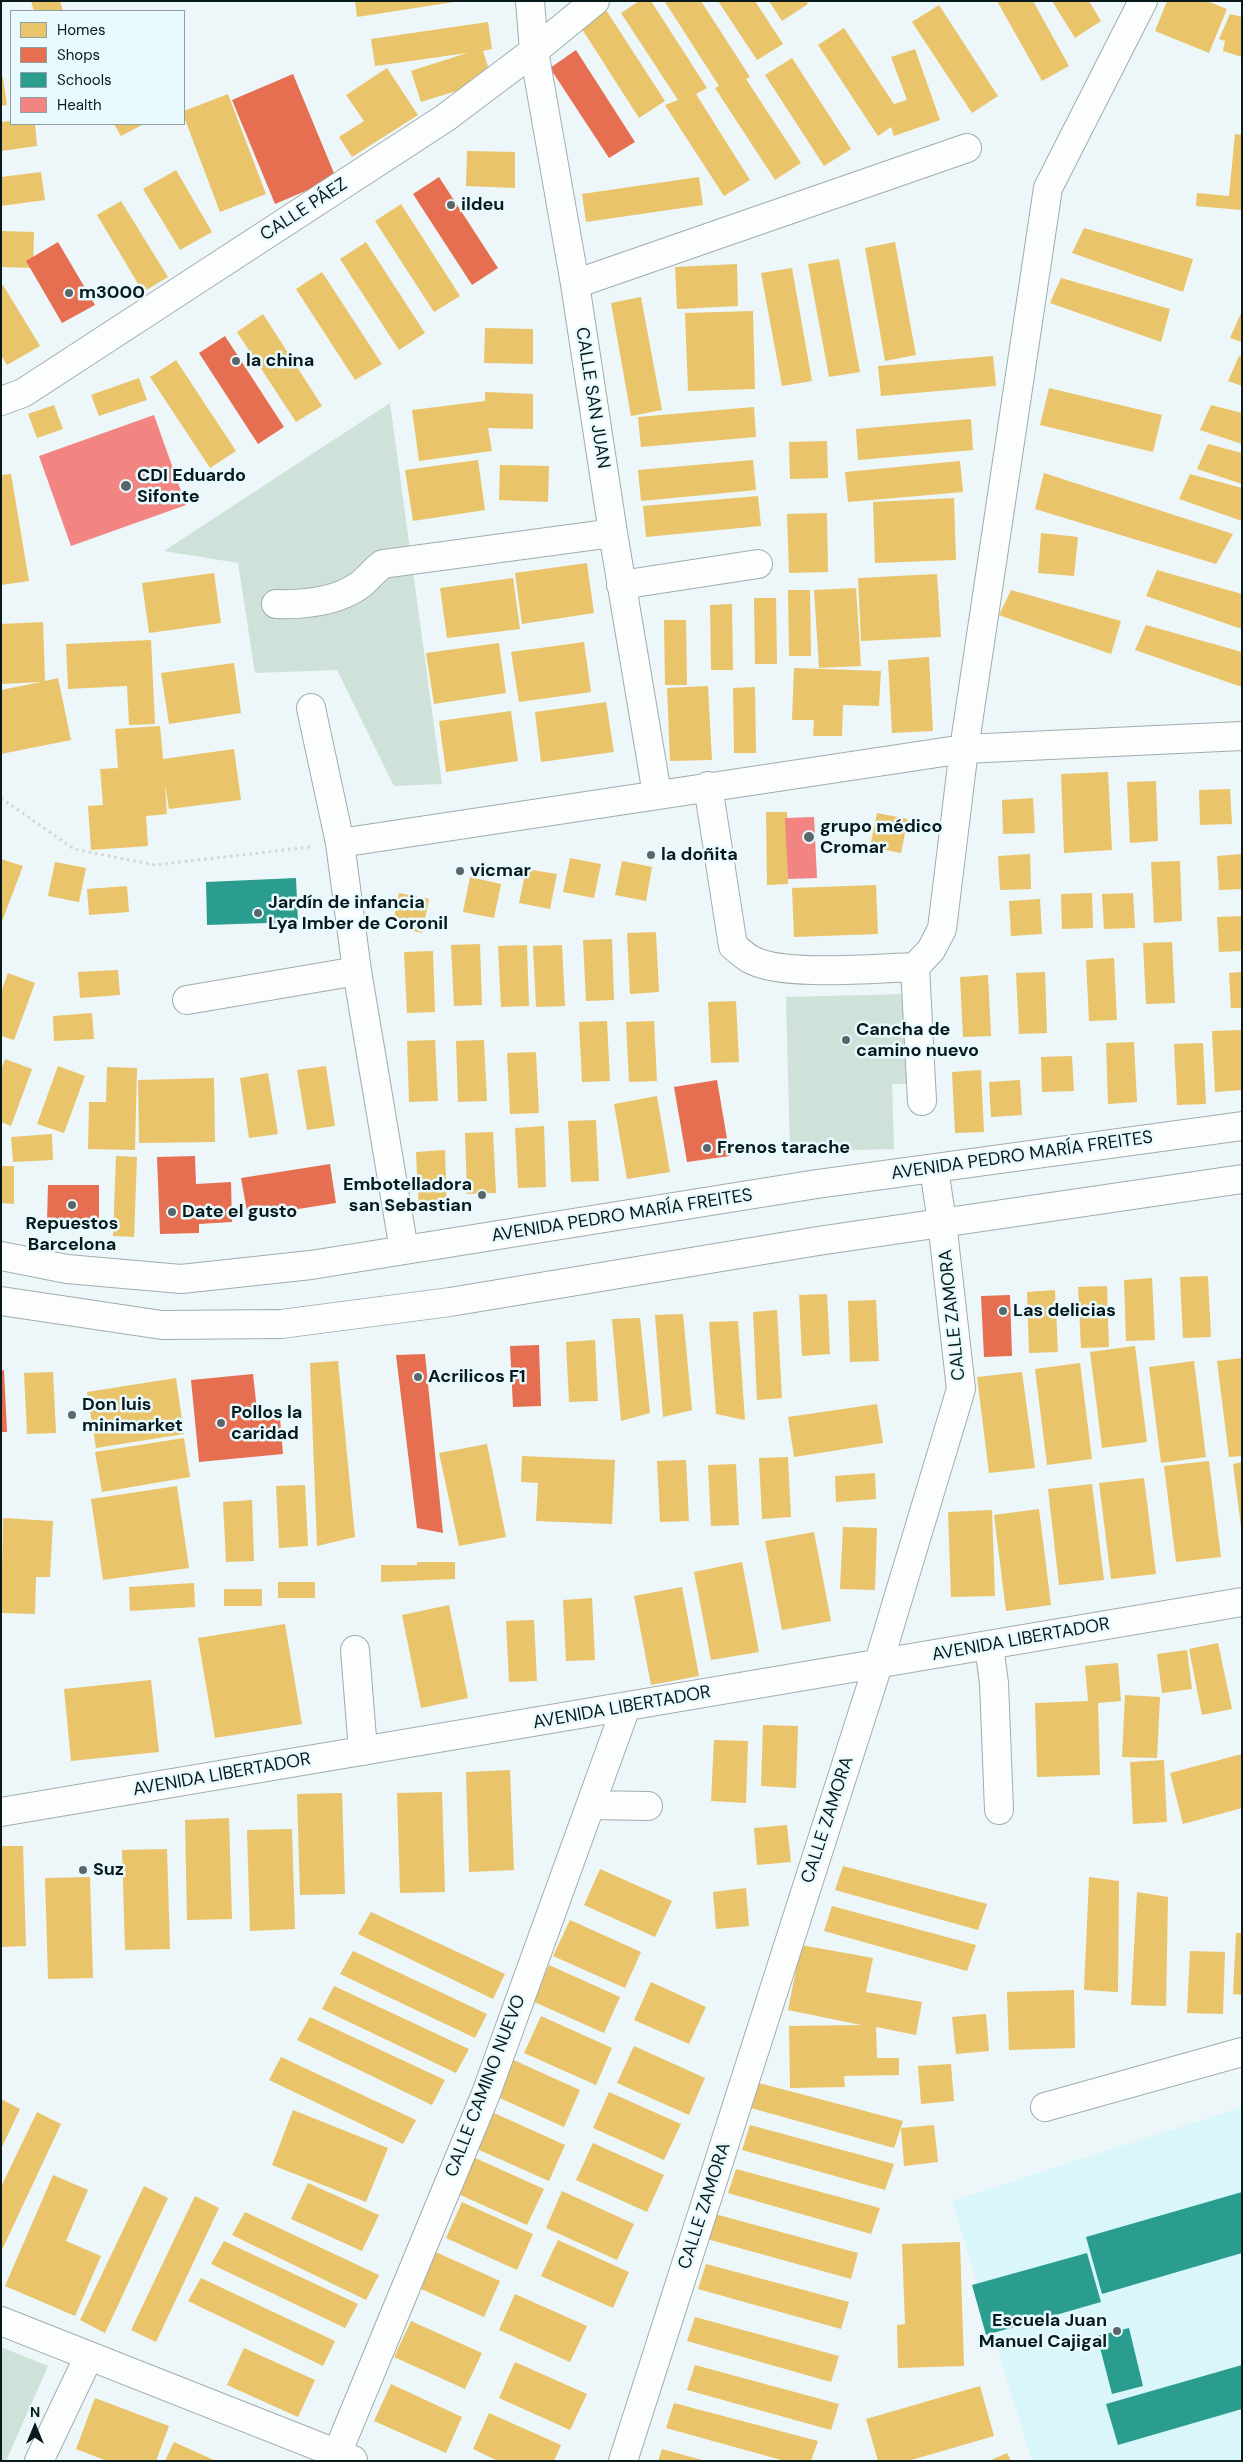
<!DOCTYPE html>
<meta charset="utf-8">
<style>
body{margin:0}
#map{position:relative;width:1243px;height:2462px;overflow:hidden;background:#edf6f8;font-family:"DM Sans",sans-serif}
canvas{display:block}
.frame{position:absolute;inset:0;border:2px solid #091a1d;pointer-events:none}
.legend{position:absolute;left:10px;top:10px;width:175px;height:115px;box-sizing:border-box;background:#e8fafd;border:1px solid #8fa0a3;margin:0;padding:6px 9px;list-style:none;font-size:15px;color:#091a1d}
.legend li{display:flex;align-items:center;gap:10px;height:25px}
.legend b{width:25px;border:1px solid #8fa0a3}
.north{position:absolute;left:10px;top:2402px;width:50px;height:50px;-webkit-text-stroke:4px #e8fafd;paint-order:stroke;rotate:0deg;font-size:14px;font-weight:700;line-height:20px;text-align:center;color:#091a1d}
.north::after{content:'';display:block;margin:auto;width:18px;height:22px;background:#091a1d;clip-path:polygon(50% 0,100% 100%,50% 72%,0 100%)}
</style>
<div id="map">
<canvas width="1243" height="2462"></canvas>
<div class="frame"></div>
<ul class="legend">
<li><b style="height:14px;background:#e9c46a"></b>Homes</li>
<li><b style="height:14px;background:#e76f51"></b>Shops</li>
<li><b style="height:14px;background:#2a9d8f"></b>Schools</li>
<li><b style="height:14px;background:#f28482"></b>Health</li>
</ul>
<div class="north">N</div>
</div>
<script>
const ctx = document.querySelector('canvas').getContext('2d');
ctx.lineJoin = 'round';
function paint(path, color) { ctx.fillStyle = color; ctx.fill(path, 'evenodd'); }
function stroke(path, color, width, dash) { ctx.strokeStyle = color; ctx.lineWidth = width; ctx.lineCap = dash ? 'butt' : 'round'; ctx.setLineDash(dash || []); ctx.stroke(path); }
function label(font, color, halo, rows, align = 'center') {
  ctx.font = font + ' "DM Sans",sans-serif'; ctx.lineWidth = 5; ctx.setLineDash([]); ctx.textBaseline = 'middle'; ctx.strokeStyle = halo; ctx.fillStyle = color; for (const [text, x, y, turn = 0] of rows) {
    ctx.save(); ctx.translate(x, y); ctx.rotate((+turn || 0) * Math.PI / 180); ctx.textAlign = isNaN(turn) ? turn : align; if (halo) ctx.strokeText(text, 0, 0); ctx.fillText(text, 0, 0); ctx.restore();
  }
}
const built = new Path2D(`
 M1242 2107V2461H1032L952 2201Z`);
const green = new Path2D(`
 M390 403 442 784 394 786 337 670 255 673 238 563 164 551Z
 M904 994 907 1084H892L894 1149 790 1152 786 997Z
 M1 2347 48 2366 6 2461H1Z`);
const homes = new Path2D(`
 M31 1H60L63 11H34Z
 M355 1H454V2L357 17Z
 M639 1H651L707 88 696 94 750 180 724 196 665 105 678 100 621 13Z
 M667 1H701L750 77 746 79 801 163 775 180 715 88 719 86 665 2Z
 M718 1H755L783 44 757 60Z
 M769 1H806L808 4 782 21Z
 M997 1H1033L1069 66 1042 81Z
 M1052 1H1089L1101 21 1075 38Z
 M1167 1H1207L1227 9 1209 53 1155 31Z
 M939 5 998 96 972 113 912 22Z
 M606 10 665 101 639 118 580 26Z
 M1230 14 1242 17V57L1223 51 1225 41 1219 39Z
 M488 22 492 49 483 51 492 80 421 102 411 71 467 53 375 66 371 39Z
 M844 28 894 104 907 100 891 57 915 49 940 120 894 136 891 127 878 136 818 45Z
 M792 58 851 149 824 166 765 75Z
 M387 68 418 115 352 157 339 137 364 121 346 95Z
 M1 77H3L7 105 1 106Z
 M228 94 266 194 220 212 184 117V111Z
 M11 121V124H35L37 146 1 151V122Z
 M114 124H144L121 136Z
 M1235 134 1242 135V210L1196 206 1197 193 1229 196Z
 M467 151 515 152V188L466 186Z
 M176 170 212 232 180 250 143 189Z
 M41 172 45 200 1 206V177Z
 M699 177 703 205 586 222 582 194Z
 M121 201 168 277 143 292 97 215Z
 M401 204 460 296 434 312 375 221Z
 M1084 228 1193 259 1183 292 1072 253Z
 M1 231 34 232 33 268 1 267Z
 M366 242 425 333 399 350 340 259Z
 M895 242 916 355 885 361 865 248Z
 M839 259 860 372 829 377 808 264Z
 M737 264 738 306 677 309 675 267Z
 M792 268 812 381 782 386 761 273Z
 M322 272 382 364 355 380 296 289Z
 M1061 278 1170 309 1161 342 1050 303Z
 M3 285 40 346 7 365 1 355V286Z
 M641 297 662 410 631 416 611 303Z
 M753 311 755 389 688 391 685 313Z
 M1242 311V342L1230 338Z
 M263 314 322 406 296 422 237 332Z
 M485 328 533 329V364L484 363Z
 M993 356 996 386 881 396 878 366Z
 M1239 356 1242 357V386L1228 381Z
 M176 360 236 451 210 468 150 377Z
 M139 378 147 400 99 416 91 395Z
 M1049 388 1162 415 1153 452 1040 425Z
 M485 392 533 394V429L488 428 492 451 419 461 412 410 485 401Z
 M54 405 63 429 37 438 28 414Z
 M1211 405 1242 413V444L1200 430Z
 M754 407 756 437 641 447 638 417Z
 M971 419 973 450 858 460 856 429Z
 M827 441 828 478 790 479 789 442Z
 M1208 444 1242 453V484L1197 469Z
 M478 460 485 510 413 521 405 470Z
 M753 460 756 490 641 501 638 470Z
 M960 461 963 492 848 502 845 472Z
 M500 465 549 466 548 502 499 500Z
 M1044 473 1233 534 1216 564 1035 509Z
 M11 474 29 581 1 585V475Z
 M1190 474 1242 488V521L1179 499Z
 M758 496 761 526 646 537 643 506Z
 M954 498 956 560 875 563 873 502Z
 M827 513 828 572 789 573 787 514Z
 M1041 533 1078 537 1074 576 1038 573Z
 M587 563 594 613 522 624 515 573Z
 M1157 570 1242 594V629L1146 596Z
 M214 573 221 623 149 633 142 583Z
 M937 574 941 637 861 641 858 578Z
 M513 578 520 629 447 638 440 588Z
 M856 588 861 666 819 668 814 590Z
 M788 590H810L811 656H789Z
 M1011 590 1121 621 1111 654 999 615Z
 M754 598H776L777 664H755Z
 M732 604 733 670H711L710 605Z
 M664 620H686L687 685H665Z
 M43 622 45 681 58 678 71 740 1 754V690L41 682 1 684V624Z
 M1146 625 1242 652V687L1135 650Z
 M151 640 155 724 129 725 127 686 68 689 66 644Z
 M584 642 591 692 519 702 511 652Z
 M499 643 506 693 434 704 426 653Z
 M929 657 933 731 892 733 888 660Z
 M234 663 241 713 169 724 161 673Z
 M794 668 881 671 879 706 843 705 842 736H813L814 720H792Z
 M708 686 712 760 670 761 667 688Z
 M755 687 756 753H734L733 688Z
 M606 702 614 752 541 762 535 712Z
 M511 711 518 761 446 772 439 721Z
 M160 726 163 759 234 749 241 800 169 809 165 785 167 814 146 816 148 846 91 850 88 806 103 805 100 769 118 768 115 729Z
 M1108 772 1112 850 1064 853 1061 774Z
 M1156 781 1158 841 1130 843 1127 782Z
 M1230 789 1232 824 1200 825 1199 790Z
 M1033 798 1035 833 1003 834 1002 800Z
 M766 812H787L788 884 767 885Z
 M877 813 908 819 901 853 870 847Z
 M1030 854 1031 889 1000 890 998 856Z
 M1242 854V889L1219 890 1217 856Z
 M570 858 601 864 594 898 563 892Z
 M1 859 23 866 1 924Z
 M622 861 652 867 646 901 615 895Z
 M1180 861 1182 921 1154 923 1151 862Z
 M55 862 86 868 79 902 48 896Z
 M526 869 557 874 550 909 519 903Z
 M470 877 501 884 494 918 463 912Z
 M876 885 878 934 794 937 792 888Z
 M127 886 129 912 89 915 87 889Z
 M399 893 429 899 422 933 392 927Z
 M1092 893 1093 928 1062 929 1061 894Z
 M1133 893 1135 928 1104 929 1102 894Z
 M1040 899 1042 934 1011 936 1009 901Z
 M1242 916V951L1219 952 1217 917Z
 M656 932 659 992 630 994 627 933Z
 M612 939 614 1000 586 1001 583 940Z
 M1172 942 1175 1003 1146 1004 1143 943Z
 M480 944 482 1005 454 1006 451 945Z
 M527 945 529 1006 501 1007 498 946Z
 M562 945 565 1006 536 1007 533 946Z
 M433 951 435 1012 407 1013 404 952Z
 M1114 958 1117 1020 1089 1021 1086 960Z
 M118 970 120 995 80 998 78 972Z
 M1045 972 1047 1033 1019 1034 1016 973Z
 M1242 972V1008H1231L1229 973Z
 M8 973 35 983 14 1040 1 1036V992Z
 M988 975 991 1036 963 1037 960 977Z
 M736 1001 739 1062 711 1063 708 1002Z
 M92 1013 94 1039 54 1041 53 1016Z
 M607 1021 610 1081 582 1082 579 1022Z
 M654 1021 657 1081 629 1082 626 1022Z
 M1241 1030 1242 1090 1215 1092 1212 1031Z
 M435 1040 438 1101 409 1102 407 1041Z
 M484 1040 487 1101 458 1102 456 1041Z
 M1134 1042 1137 1102 1108 1104 1106 1043Z
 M1203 1043 1206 1104 1177 1105 1174 1044Z
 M536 1052 539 1113 510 1114 507 1053Z
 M1072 1056 1074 1091 1042 1092 1041 1057Z
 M5 1059 32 1069 11 1126 1 1122V1070Z
 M58 1066 85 1076 64 1133 37 1124Z
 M326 1066 335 1126 307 1130 297 1070Z
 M107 1067 137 1068 135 1150 88 1149 89 1102H106Z
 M981 1070 984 1132 955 1133 952 1072Z
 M268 1073 278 1134 249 1138 240 1078Z
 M214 1078 215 1142 139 1143 138 1080Z
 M1020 1080 1022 1115 991 1117 989 1082Z
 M657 1096 670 1172 627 1179 614 1104Z
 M596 1120 599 1181 571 1182 568 1121Z
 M544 1126 546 1187 518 1188 515 1128Z
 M493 1132 496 1193 467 1194 465 1133Z
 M52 1134 53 1160 13 1162 11 1137Z
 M445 1150 447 1211 419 1213 416 1152Z
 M116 1156 137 1157 134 1237 113 1236Z
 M1 1166H14V1204L1 1203Z
 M1208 1276 1211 1337 1183 1338 1180 1277Z
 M1152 1278 1155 1340 1126 1341 1124 1280Z
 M1107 1286 1109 1347 1081 1348 1078 1287Z
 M1055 1290 1058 1352 1029 1353 1027 1292Z
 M827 1294 830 1354 802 1356 799 1295Z
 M876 1300 879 1361 850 1362 848 1301Z
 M777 1310 782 1398 757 1400 753 1312Z
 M683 1314 692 1410 663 1417 655 1315Z
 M640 1318 650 1413 621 1421 612 1319Z
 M738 1321 745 1420 716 1414 709 1322Z
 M595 1340 598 1401 569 1402 566 1342Z
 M1135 1346 1147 1442 1102 1448 1090 1352Z
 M1242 1358V1456L1229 1457 1217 1361Z
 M338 1361 355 1537 317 1546 310 1363Z
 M1194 1361 1206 1457 1161 1463 1149 1367Z
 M1080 1363 1092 1459 1047 1465 1035 1369Z
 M53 1372 56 1433 27 1434 24 1373Z
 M1022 1372 1035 1468 989 1473 977 1377Z
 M176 1378 184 1434 96 1448 87 1392Z
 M877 1404 883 1443 794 1457 788 1417Z
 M184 1438 190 1477 102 1492 95 1452Z
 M487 1444 506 1537 459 1546 439 1453Z
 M522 1456 615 1460 612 1524 536 1521 538 1483 521 1482Z
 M788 1457 791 1517 762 1519 759 1458Z
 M686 1460 689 1521 660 1522 657 1461Z
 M1209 1461 1221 1557 1176 1562 1164 1466Z
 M1242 1462V1527H1241L1233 1464Z
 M736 1464 739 1525 711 1526 708 1465Z
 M875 1473 876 1499 836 1502 835 1476Z
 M1144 1478 1156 1574 1111 1579 1099 1483Z
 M1092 1484 1104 1580 1059 1585 1048 1489Z
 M305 1485 308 1546 279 1548 276 1486Z
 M177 1486 189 1568 103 1580 91 1499Z
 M252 1500 254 1561 226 1562 223 1502Z
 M1039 1509 1051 1605 1006 1611 994 1515Z
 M992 1510 995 1596 951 1597 948 1512Z
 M3 1518 53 1521 50 1577H36L35 1614 1 1613Z
 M843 1527 877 1528 875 1590 840 1589Z
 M814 1532 831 1621 782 1630 765 1541Z
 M417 1562H455V1579L381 1582V1565H417Z
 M742 1562 759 1652 711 1660 694 1572Z
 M278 1582H315V1598H278Z
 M194 1583 195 1607 130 1611 129 1587Z
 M682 1587 699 1676 651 1685 634 1596Z
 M224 1589H262V1606H224Z
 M592 1598 595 1660 566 1661 563 1600Z
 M449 1605 468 1698 421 1708 402 1615Z
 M534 1620 537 1681 509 1682 506 1621Z
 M285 1624 302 1724 215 1738 198 1638Z
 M1218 1643 1232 1709 1202 1715 1189 1649Z
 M1187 1650 1192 1689 1162 1693 1157 1654Z
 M1118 1663 1121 1701 1098 1703 1100 1775 1037 1777 1035 1703 1088 1701 1085 1666Z
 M151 1680 159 1752 71 1761 64 1689Z
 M1125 1695 1160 1697 1157 1758 1122 1757Z
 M763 1725 798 1726 796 1788 761 1786Z
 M714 1740 748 1741 746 1803 711 1801Z
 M1242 1754V1808L1183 1824 1170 1773Z
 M1164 1760 1167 1822 1133 1824 1130 1762Z
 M510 1770 514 1870 469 1872 466 1772Z
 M442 1792 445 1892 400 1893 397 1793Z
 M342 1793 345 1894 300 1895 297 1794Z
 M229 1818 232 1919 187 1920 185 1820Z
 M787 1825 791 1862 757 1865 754 1828Z
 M292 1829 295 1929 250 1931 247 1830Z
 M1 1846H23L26 1946 1 1947Z
 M167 1849 170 1949 125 1950 122 1850Z
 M843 1866 987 1904 978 1930 835 1890Z
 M600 1869 672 1901 655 1937 584 1905Z
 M90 1877 93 1978 48 1979 45 1878Z
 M1089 1877 1119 1881 1118 1992 1084 1990Z
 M746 1888 749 1926 716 1929 713 1892Z
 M1137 1892 1168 1897 1166 2006 1131 2005Z
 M832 1906 976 1945 967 1971 824 1931Z
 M371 1912 505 1974 493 1999 358 1934Z
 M570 1920 641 1952 625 1988 553 1956Z
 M1236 1933H1242V1995L1233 1994Z
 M801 1945 873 1958 866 1992 922 2002 916 2035 876 2027 877 2058H899V2075L844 2076 845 2087 790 2088 789 2026 861 2025 788 2010Z
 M353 1951 487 2014 475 2038 340 1974Z
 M1190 1951 1225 1952 1223 2014 1187 2013Z
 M549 1965 620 1997 604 2033 532 2001Z
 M651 1982 706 2007 689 2044 634 2020Z
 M334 1986 469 2049 456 2073 322 2009Z
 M1074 1990 1075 2048 1009 2050 1007 1992Z
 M986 2014 989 2051 956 2054 952 2017Z
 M541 2016 612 2048 596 2085 524 2053Z
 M310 2017 445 2080 432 2105 297 2040Z
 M634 2046 705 2078 689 2115 617 2083Z
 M281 2057 416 2120 403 2144 269 2080Z
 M509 2058 580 2090 564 2127 493 2095Z
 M951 2064 954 2101 921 2104 918 2066Z
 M759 2083 903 2121 894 2148 751 2108Z
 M609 2092 681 2124 664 2160 593 2128Z
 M1 2099 20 2109 1 2149Z
 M293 2110 388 2148 366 2202 272 2165Z
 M37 2112 61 2124 1 2252V2187Z
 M494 2113 565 2145 549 2181 477 2149Z
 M750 2125 894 2164 885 2190 742 2150Z
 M934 2125 938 2162 904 2166 901 2128Z
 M593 2143 664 2175 647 2212 576 2180Z
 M473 2157 544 2189 527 2225 456 2193Z
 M736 2169 880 2208 871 2234 728 2193Z
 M53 2175 88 2190 66 2241 101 2256 75 2316 5 2286Z
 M308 2183 379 2215 362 2251 291 2219Z
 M144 2186 168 2198 105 2333 80 2320Z
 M562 2191 634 2224 617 2260 546 2228Z
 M195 2196 219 2208 156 2342 131 2330Z
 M462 2202 533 2234 517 2270 446 2238Z
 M245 2212 379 2275 366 2300 232 2235Z
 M715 2214 858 2253 851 2279 707 2239Z
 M558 2240 629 2272 613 2308 541 2276Z
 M224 2241 358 2304 345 2328 211 2264Z
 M960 2242 964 2366 898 2368 897 2325 905 2324 902 2244Z
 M429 2249 500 2281 484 2317 412 2285Z
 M706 2264 849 2302 841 2329 698 2289Z
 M201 2278 335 2341 323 2366 188 2301Z
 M515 2294 587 2326 570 2362 499 2330Z
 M695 2317 839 2356 831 2382 687 2341Z
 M411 2321 482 2353 465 2389 394 2357Z
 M244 2348 315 2380 298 2417 227 2385Z
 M515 2362 587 2394 570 2430 499 2398Z
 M695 2365 839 2404 831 2430 687 2390Z
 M391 2384 462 2417 446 2453 374 2421Z
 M980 2386 994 2436 908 2461H878L866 2419Z
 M95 2398 169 2426 156 2461H107L76 2449Z
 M674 2403 818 2441 811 2461H785L666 2428Z
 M489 2413 561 2445 554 2461H498L473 2449Z
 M174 2442 216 2461H165Z
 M662 2449 702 2460V2461H658Z
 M1007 2453 1011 2461H989Z`);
const shops = new Path2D(`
 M576 50 635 142 609 158 550 68Z
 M293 74 336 178 275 204 232 100Z
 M439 177 498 268 472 285 413 194Z
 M58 242 95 305 62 323 26 261Z
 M225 336 284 427 258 444 199 353Z
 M717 1080 730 1156 687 1162 674 1087Z
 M195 1156 196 1184 231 1182 232 1222 199 1224V1233L160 1234 157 1157Z
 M330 1164 336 1203 248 1217 241 1178Z
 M48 1185H99V1223L47 1222Z
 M1010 1295 1012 1356 984 1357 981 1296Z
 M539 1345 541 1406 513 1407 510 1346Z
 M425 1354 443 1533 417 1528 396 1355Z
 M4 1370 7 1432H1V1371Z
 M253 1374 258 1420 280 1418 283 1454 199 1462 191 1380Z`);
const schools = new Path2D(`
 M296 878 298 922 207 925 206 882Z
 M1242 2192V2253L1102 2294 1086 2237Z
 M1087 2253 1101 2302 986 2335 972 2285Z
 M1129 2328 1143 2386 1112 2394 1097 2336Z
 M1242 2365V2409L1118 2445 1106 2404Z`);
const health = new Path2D(`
 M154 415 186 505 71 546 39 456Z
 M814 817 817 878 788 879 785 818Z`);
const path = new Path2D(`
 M1 798 74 849 155 865 310 847`);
const minor = new Path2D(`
 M530 1 534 51 575 284 613 533 657 794
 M575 284 967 148
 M1 401 23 393 445 118 534 51 595 1
 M621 585 758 564
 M276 604C305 605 336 602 360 585 368 579 374 570 383 564L613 533
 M311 708 340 843 357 971 404 1250
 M708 786 733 946C739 950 745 957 752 960 784 977 876 968 915 967
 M340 843 964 749 1242 736
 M187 1000 357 971
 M922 1101 915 967 931 950 942 929 964 749 1048 188 1143 1
 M1 1256 67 1269 181 1279 311 1265 817 1184 1242 1126
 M1 1301 162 1325 281 1324 450 1302 818 1241 1242 1179
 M989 1646 994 1683 999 1810
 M355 1650 363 1751
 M591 1805 648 1806
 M1 1812 1242 1602
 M1045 2107 1242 2052
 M1 2321 353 2460
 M39 2461 89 2356
 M334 2461 485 2096 626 1707
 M623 2461 878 1665 961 1389 942 1222 934 1169`);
const markers = [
 [451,205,5,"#59676a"],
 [69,293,5,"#59676a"],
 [236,361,5,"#59676a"],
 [126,486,6,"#59676a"],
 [809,837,6,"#59676a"],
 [651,855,5,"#59676a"],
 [460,871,5,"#59676a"],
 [258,913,5,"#59676a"],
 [846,1040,5,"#59676a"],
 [707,1148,5,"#59676a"],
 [482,1195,5,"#59676a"],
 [72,1205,5,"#59676a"],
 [172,1212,5,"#59676a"],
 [1003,1311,5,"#59676a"],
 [418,1377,5,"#59676a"],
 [72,1415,5,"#59676a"],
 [221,1423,5,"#59676a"],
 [83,1870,5,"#59676a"],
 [1117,2331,5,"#59676a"]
];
const poiNames = [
 ["ildeu",461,205],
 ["m3000",79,293],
 ["la china",246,361],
 ["CDI Eduardo",137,476],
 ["Sifonte",137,497],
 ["grupo médico",820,827],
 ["Cromar",820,848],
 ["la doñita",661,855],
 ["vicmar",470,871],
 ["Jardín de infancia",268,903],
 ["Lya Imber de Coronil",268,924],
 ["Cancha de",856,1030],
 ["camino nuevo",856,1051],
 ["Frenos tarache",717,1148],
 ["Embotelladora",472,1185,"right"],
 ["san Sebastian",472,1206,"right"],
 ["Date el gusto",182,1212],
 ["Repuestos",72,1224,"center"],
 ["Barcelona",72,1245,"center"],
 ["Las delicias",1013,1311],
 ["Acrilicos F1",428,1377],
 ["Don luis",82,1405],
 ["minimarket",82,1426],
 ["Pollos la",231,1413],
 ["caridad",231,1434],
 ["Suz",93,1870],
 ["Escuela Juan",1107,2321,"right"],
 ["Manuel Cajigal",1107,2342,"right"]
];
const streetNames = [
 ["CALLE PÁEZ",304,210,-33],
 ["CALLE SAN JUAN",592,398,81],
 ["AVENIDA PEDRO MARÍA FREITES",1022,1156,-8],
 ["AVENIDA PEDRO MARÍA FREITES",622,1216,-9],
 ["CALLE ZAMORA",953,1315,-96],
 ["AVENIDA LIBERTADOR",1021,1640,-10],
 ["AVENIDA LIBERTADOR",622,1708,-10],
 ["AVENIDA LIBERTADOR",222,1775,-10],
 ["CALLE ZAMORA",828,1820,-72],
 ["CALLE CAMINO NUEVO",486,2086,-69],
 ["CALLE ZAMORA",705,2206,-72]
];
paint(built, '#d9f6fa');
paint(green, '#cee2d9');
paint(homes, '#e9c46a');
paint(shops, '#e76f51');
paint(schools, '#2a9d8f');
paint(health, '#f28482');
stroke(minor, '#a1acae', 30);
stroke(path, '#d3d6d7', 3, [2.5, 4]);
stroke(minor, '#fcfefe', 28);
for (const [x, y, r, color] of markers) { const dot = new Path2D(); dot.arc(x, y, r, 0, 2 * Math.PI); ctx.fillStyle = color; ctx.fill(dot); stroke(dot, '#e8fafd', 2); }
label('bold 18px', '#091a1d', '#e8fafd', poiNames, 'left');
label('18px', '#091a1d', '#e8fafd', streetNames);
</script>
